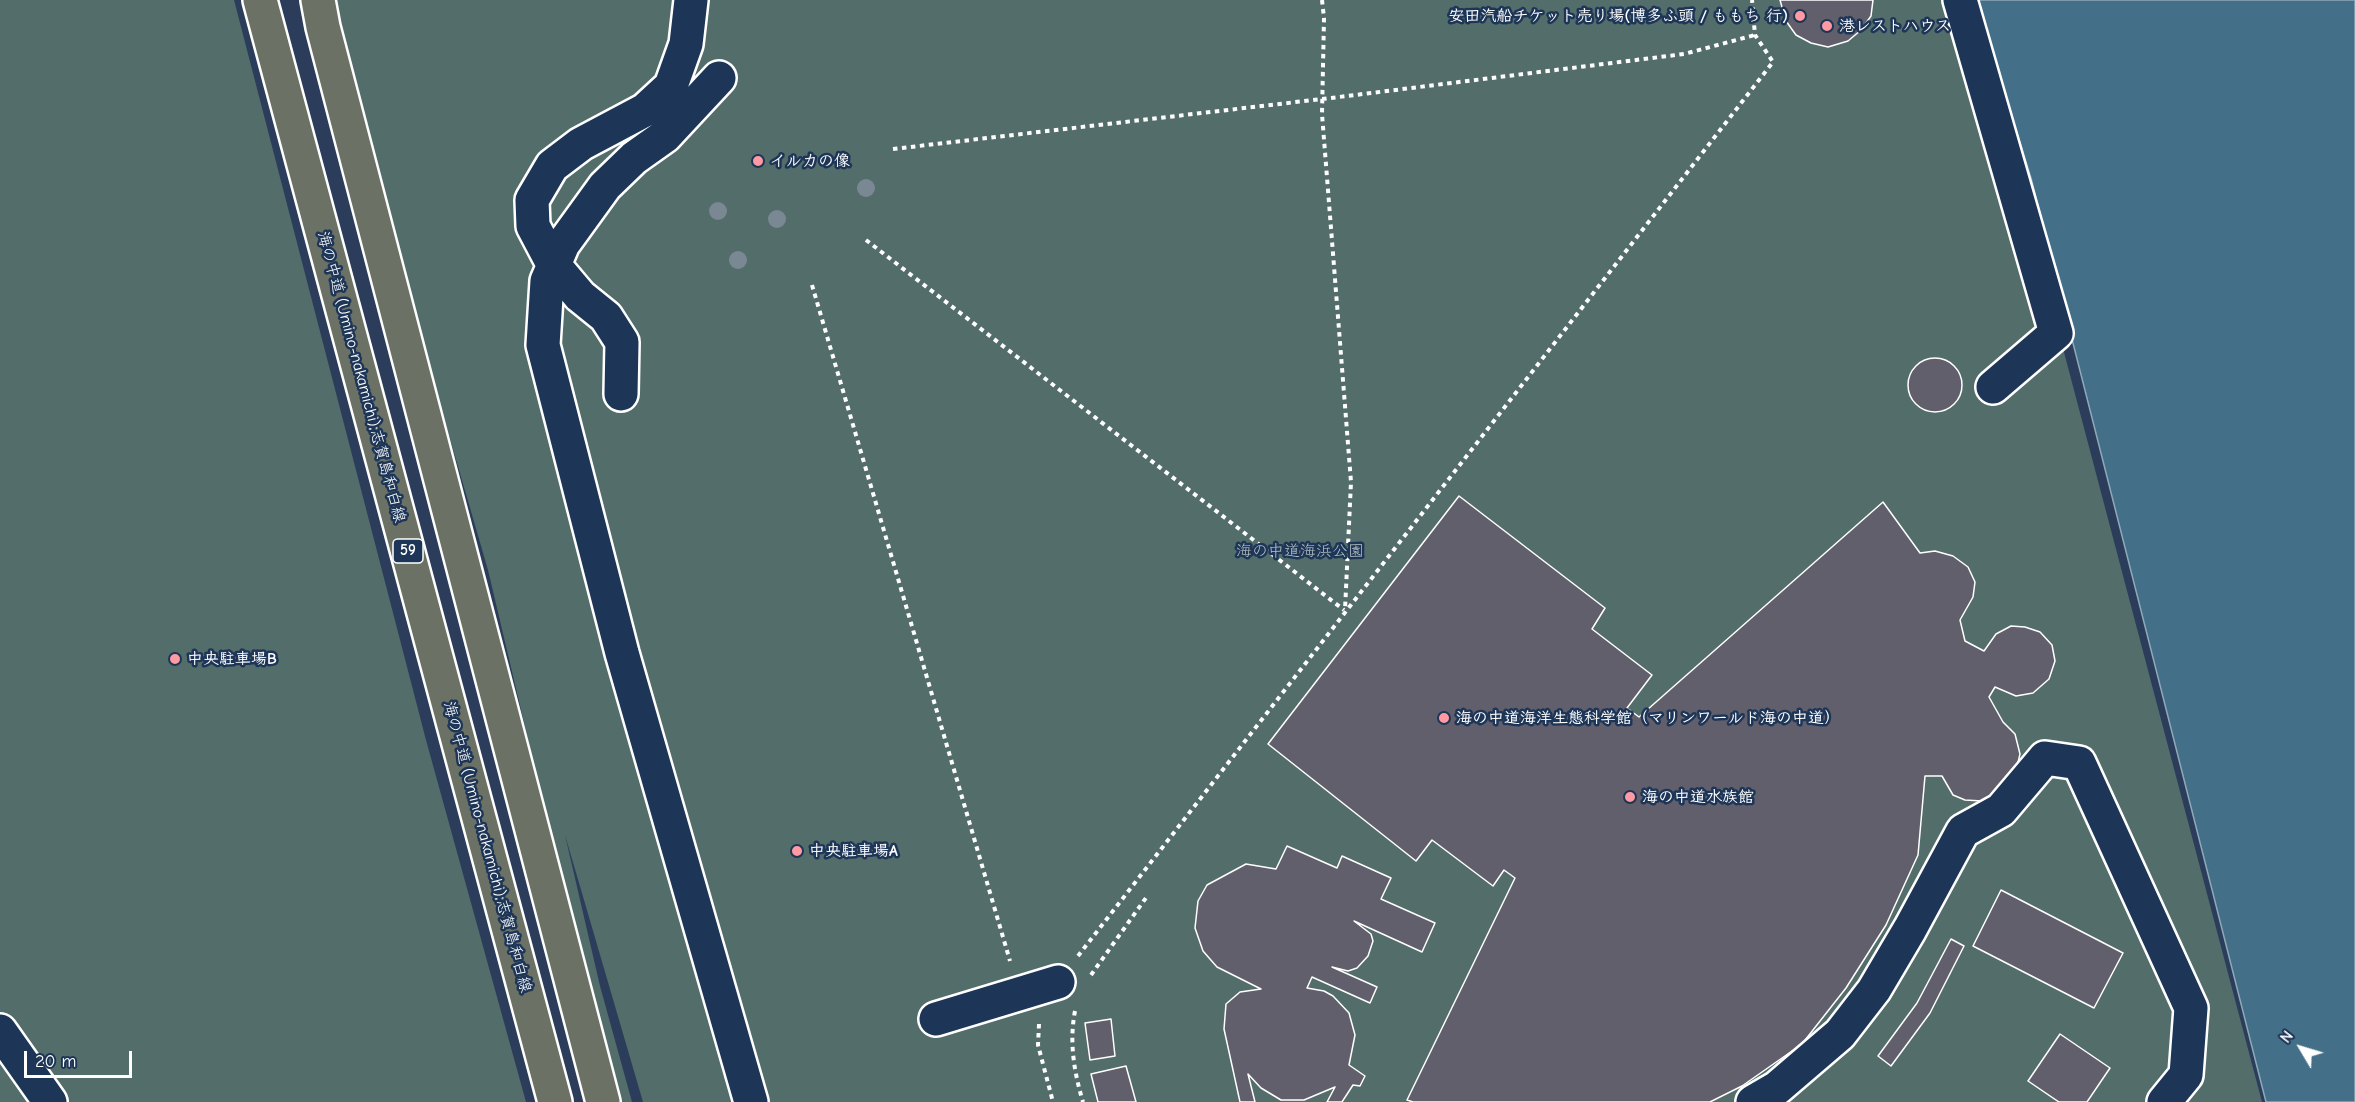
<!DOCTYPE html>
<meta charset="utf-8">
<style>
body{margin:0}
#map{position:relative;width:2355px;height:1102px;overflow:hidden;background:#2b3d5b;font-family:"Comic Neue",sans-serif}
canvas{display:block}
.north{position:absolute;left:2271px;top:1018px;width:60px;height:60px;-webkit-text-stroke:4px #1d3557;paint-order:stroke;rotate:308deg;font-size:16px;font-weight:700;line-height:24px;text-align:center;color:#fff}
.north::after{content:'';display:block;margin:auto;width:21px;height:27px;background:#fff;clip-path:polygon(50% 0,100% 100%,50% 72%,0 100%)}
.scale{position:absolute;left:24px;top:1051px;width:108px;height:27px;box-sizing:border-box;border:3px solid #fff;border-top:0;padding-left:8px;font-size:18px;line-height:21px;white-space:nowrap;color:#fff;-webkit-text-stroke:4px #1d3557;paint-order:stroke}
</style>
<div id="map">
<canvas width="2355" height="1102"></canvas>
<div class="north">N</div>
<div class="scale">20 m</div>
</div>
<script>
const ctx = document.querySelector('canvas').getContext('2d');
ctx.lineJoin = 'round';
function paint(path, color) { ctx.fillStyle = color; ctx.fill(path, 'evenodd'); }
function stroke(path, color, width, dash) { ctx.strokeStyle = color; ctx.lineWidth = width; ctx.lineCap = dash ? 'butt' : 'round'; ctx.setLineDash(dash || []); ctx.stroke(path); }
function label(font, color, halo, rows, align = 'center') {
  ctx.font = font + ' "Comic Neue","Klee One",sans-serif'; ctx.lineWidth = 5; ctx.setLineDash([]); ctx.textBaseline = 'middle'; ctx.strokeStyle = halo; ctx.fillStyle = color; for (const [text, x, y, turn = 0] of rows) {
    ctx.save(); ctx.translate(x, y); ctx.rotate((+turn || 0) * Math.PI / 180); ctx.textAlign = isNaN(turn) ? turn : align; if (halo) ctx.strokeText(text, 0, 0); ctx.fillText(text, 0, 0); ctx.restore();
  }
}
const green = new Path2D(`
 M0 0H234L426 740 526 1102H0Z
 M323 0H1971L2262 1102H643L565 835 600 986 632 1102H618L587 989 488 570Z`);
const water = new Path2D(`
 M1975 0H2355V1102H2266L2031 178Z`);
const building = new Path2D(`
 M1780 0H1873L1871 16 1861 30 1848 41 1828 47 1811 43 1796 35 1786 21Z
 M1908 385a27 27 0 1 1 54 0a27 27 0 1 1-54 0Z
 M1459 496 1605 608 1592 629 1652 675 1627 708 1639 717 1883 502 1920 553 1935 551 1953 556 1968 567 1975 582 1973 597 1960 620 1965 641 1984 651 1996 634 2011 626 2025 627 2040 632 2052 645 2055 661 2049 679 2033 693 2016 696 1995 687 1989 697 2003 722 2015 734 2020 754 2015 775 1999 793 1982 801 1965 800 1953 795 1942 776H1925L1918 855 1886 925 1846 988 1802 1044 1742 1086 1710 1102H1413L1407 1100 1515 878 1504 870 1493 886 1432 840 1416 861 1268 744Z
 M1287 846 1337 868 1342 856 1391 878 1381 899 1435 923 1422 952 1354 921 1371 934 1373 941 1368 956 1357 968 1348 971 1332 967 1377 987 1370 1003 1312 977 1307 988 1324 991 1333 996 1349 1013 1355 1035 1349 1065 1365 1076 1360 1086 1353 1085 1342 1102H1327L1335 1087 1304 1100H1281L1261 1088 1248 1074 1255 1102H1240L1224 1029 1226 1004 1240 992 1261 989 1217 967 1203 951 1195 928 1198 901 1207 885 1246 864 1276 869Z
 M2001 890 2123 953 2094 1008 1973 946Z
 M1951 939 1964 946 1930 1013 1891 1066 1878 1056 1917 1003Z
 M1111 1019 1115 1056 1090 1060 1085 1023Z
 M2060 1034 2110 1068 2087 1102H2059L2028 1081Z
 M1126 1066 1136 1102H1098L1091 1074Z`);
const path = new Path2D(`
 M1322 0 1324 18 1322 114 1351 482 1345 610
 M893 149 1339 97 1684 54 1755 35
 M866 240 1344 610
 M812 285 1010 961
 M1078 956 1773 62 1755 35 1752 0
 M1091 975 1148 895
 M1075 1011C1069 1042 1074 1072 1083 1102
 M1039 1024 1038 1045 1053 1102`);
const minor = new Path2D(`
 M1960 0 2056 333 1993 387
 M719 78 665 136 634 158 605 186 563 244 547 281 543 345 622 653 751 1102
 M621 394 622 342 606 317 580 296 553 264 533 226 532 200 552 166 581 144 645 110 671 86 686 44 691 0
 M936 1019 1058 982
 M0 1031 50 1102
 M1753 1102 1777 1088 1840 1034 1874 990 1910 929 1963 831 2001 810 2045 758 2079 763 2191 1008 2186 1075 2164 1102`);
const major = new Path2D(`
 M260 0 555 1102
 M318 0 323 27 603 1102`);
const trees = [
 [866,188],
 [718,211],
 [777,219],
 [738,260]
];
const markers = [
 [1800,16,6,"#ff9aa2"],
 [1827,26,6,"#ff9aa2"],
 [758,161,6,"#ff9aa2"],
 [175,659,6,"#ff9aa2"],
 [1444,718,6,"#ff9aa2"],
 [1630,797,6,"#ff9aa2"],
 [797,851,6,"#ff9aa2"]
];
const shields = [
 [408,551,30]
];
const shieldNames = [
 ["59",408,551]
];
const poiNames = [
 ["安田汽船チケット売り場(博多ふ頭 / ももち 行)",1788,16,"right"],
 ["港レストハウス",1839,26],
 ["イルカの像",770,161],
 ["中央駐車場B",187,659],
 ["海の中道海洋生態科学館（マリンワールド海の中道）",1456,718],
 ["海の中道水族館",1642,797],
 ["中央駐車場A",809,851]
];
const streetNames = [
 ["海の中道 (Umino-nakamichi);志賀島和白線",361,377,75],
 ["海の中道 (Umino-nakamichi);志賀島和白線",487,847,75]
];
const parkNames = [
 ["海の中道海浜公園",1300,551]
];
paint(green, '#536d6a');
paint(water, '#446f88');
stroke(water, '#8fa9b8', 1.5);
paint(building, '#625f6c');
stroke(building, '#fff', 1.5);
stroke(minor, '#fff', 38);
stroke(major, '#fff', 38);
stroke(path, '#fff', 4, [4.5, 4.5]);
stroke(minor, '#1d3557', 33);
stroke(major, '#6b7165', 33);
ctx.fillStyle = '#7a8894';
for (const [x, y] of trees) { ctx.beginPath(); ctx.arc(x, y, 9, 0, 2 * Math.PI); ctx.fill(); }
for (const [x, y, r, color] of markers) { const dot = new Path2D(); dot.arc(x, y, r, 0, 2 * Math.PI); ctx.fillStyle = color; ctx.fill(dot); stroke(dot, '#1d3557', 2); }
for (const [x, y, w] of shields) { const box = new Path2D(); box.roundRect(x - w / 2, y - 12, w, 24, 4.5); ctx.fillStyle = '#1d3557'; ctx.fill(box); stroke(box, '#fff', 1.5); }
label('bold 15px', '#fff', null, shieldNames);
label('bold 16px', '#fff', '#1d3557', poiNames, 'left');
label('16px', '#fff', '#1d3557', streetNames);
label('16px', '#bac5c3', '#1d3557', parkNames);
</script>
